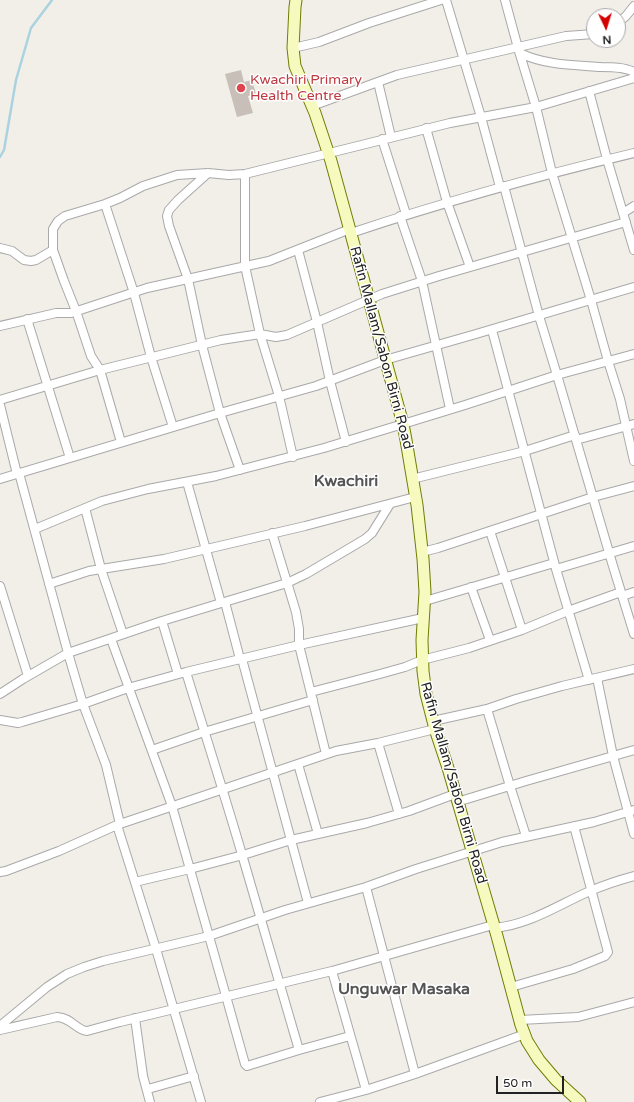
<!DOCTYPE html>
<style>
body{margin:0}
#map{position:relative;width:634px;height:1102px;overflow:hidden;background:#f2efe9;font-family:"Varela Round",sans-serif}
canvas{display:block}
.north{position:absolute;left:586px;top:8px;width:40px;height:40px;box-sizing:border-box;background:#fff;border:1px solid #a7a7a7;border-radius:50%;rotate:176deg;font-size:11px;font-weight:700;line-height:16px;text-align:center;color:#222}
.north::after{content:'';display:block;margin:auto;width:14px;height:18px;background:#d40000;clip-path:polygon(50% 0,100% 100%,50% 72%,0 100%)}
.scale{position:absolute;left:496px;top:1076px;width:68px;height:18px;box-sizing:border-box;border:2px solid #222;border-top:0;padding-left:5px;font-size:12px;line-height:14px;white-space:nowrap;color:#222;-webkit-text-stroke:3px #fff;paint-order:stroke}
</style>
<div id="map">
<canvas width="634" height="1102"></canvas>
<div class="north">N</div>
<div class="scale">50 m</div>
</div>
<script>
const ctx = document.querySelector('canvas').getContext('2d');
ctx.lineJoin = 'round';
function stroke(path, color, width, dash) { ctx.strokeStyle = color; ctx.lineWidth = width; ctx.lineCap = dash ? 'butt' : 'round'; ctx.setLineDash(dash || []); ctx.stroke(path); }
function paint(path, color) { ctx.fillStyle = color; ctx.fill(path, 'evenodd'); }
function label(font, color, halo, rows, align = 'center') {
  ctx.font = font + ' "Varela Round",sans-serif'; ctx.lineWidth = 3; ctx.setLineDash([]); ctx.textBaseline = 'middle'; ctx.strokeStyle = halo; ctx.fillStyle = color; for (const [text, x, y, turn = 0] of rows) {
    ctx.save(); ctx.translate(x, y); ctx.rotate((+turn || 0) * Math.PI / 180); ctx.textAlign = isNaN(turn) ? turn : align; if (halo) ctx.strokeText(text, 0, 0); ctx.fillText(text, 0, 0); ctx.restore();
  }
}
const stream = new Path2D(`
 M0 157 4 150 16 80 31 28 52 0`);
const building = new Path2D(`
 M241 70 244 82 252 80 256 94 248 96 253 113 237 117 225 74Z`);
const street = new Path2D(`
 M446 0 481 117 500 187
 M505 0 518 48 536 107 552 173 591 300 608 361 620 399 634 461
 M618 23 626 16 634 6
 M293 48 319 42 369 23 441 0
 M520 53C544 65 574 65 601 67 612 67 625 67 634 72
 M378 82 391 137
 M589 91 607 159 634 250
 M312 106 397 75 566 36 594 34
 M426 128 447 202 470 267
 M382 139 406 214
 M208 173 178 200 169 210 167 216 169 226 188 279 202 345 220 413 240 470
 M245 174V266L260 334 279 396 293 457
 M504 186 539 316 557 375 613 566 634 634
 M105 204 134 293 151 357 173 427
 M623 213 634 206
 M400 216 422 281 450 409
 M351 233C444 202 538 176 634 153
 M0 248 12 251 24 260 31 261 36 260 53 250
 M298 250 317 322 330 381 346 442
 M27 319 70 458
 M0 326 56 313H71L147 288 237 268 269 261 350 229
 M492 330 556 569 589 680
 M0 400 100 370 221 340 260 334 276 337 287 335 382 294 439 276 626 222
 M0 405 17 474
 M576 440 634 424
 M121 442 100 370 91 356 76 311 64 281 53 250V229L58 221 65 216 105 204 120 198 143 186 177 175 208 173 229 175 245 174 450 123 536 107 634 78
 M19 473 68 653 83 704 106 765 120 824
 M0 479 220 413 316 386 385 360 476 334 634 287
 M412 479 525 451 575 435
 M187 482 221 603
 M85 508 101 569 123 634
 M35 529 102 501 148 489 216 476 324 448 403 424 465 405 557 375 634 354
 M490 531 522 630
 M272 533 296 612 299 629V645L326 754
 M422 552 438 548 593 497 634 486
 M556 569 634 546
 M49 584 89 571 164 559 305 526 415 497
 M0 586 28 676
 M471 587 490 640
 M622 596 634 592
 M425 601 554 563
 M225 602 240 659
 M162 621 178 674
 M111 639 172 806 226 996 245 1064 247 1066 299 1050 350 1036
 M242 659 308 903
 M186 672C205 734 225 796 243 858 262 921 280 986 299 1050
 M597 678 613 756 634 834
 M311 692 380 674 405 667 422 660 469 648 522 630 568 611 621 592
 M0 694 23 679 68 653 162 621 287 583 306 574 365 539 372 533 390 504
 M487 709 510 786 526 836
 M0 720 18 723 22 722 83 704 128 688 186 672 299 645 423 618
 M433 721 487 709 516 699 562 686 634 669
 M378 743 399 814
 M152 750 204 732 313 700
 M298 764 318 834
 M457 802 526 781 634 750
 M117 825 156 949 201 1102
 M0 872 6 871 59 851 117 825 336 751 378 743 435 729
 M135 882 190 869 243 855 291 840 367 823 409 811 455 794
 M366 887 415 1074
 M494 928C529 925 558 905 590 891 604 885 619 880 634 876
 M332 971 366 1090
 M511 987 573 969 605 956 608 952 574 826
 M135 1018 143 1076 150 1102
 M520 1020 578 1017 634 1002
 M0 1026 47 987 67 974 84 967 103 961 209 936 285 910 366 887 416 869 502 842 594 822 634 810
 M0 1030 57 1017C72 1018 76 1030 87 1031L120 1022 332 971 493 925
 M148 1089 194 1076
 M320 1102 366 1090 415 1074 525 1034`);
const secondary = new Path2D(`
 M296 0 295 7 293 48 295 66 315 113 331 161 403 424 406 440 417 505 423 559 425 592 422 640 423 671 426 694 435 729 448 768 497 936 521 1025 527 1041 539 1060 556 1080 580 1102`);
const markers = [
 [241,88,5,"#e0444e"]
];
const healthNames = [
 ["Kwachiri Primary",250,80],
 ["Health Centre",250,96]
];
const streetNames = [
 ["Rafin Mallam/Sabon Birni Road",381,348,75],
 ["Rafin Mallam/Sabon Birni Road",453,783,74]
];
const quarterNames = [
 ["Kwachiri",346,482],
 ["Unguwar Masaka",404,990]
];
stroke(stream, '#aad3df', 2.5);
paint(building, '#c7bfb8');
stroke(street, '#a9a9a9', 10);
stroke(secondary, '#707d05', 13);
stroke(street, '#fff', 8);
stroke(secondary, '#f7fabf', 11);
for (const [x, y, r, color] of markers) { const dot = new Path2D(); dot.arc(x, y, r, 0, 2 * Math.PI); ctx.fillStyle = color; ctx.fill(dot); stroke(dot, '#fff', 1.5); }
label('14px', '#be3a42', '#fff', healthNames, 'left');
label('14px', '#222', '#fff', streetNames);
label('bold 16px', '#555', '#fff', quarterNames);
</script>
